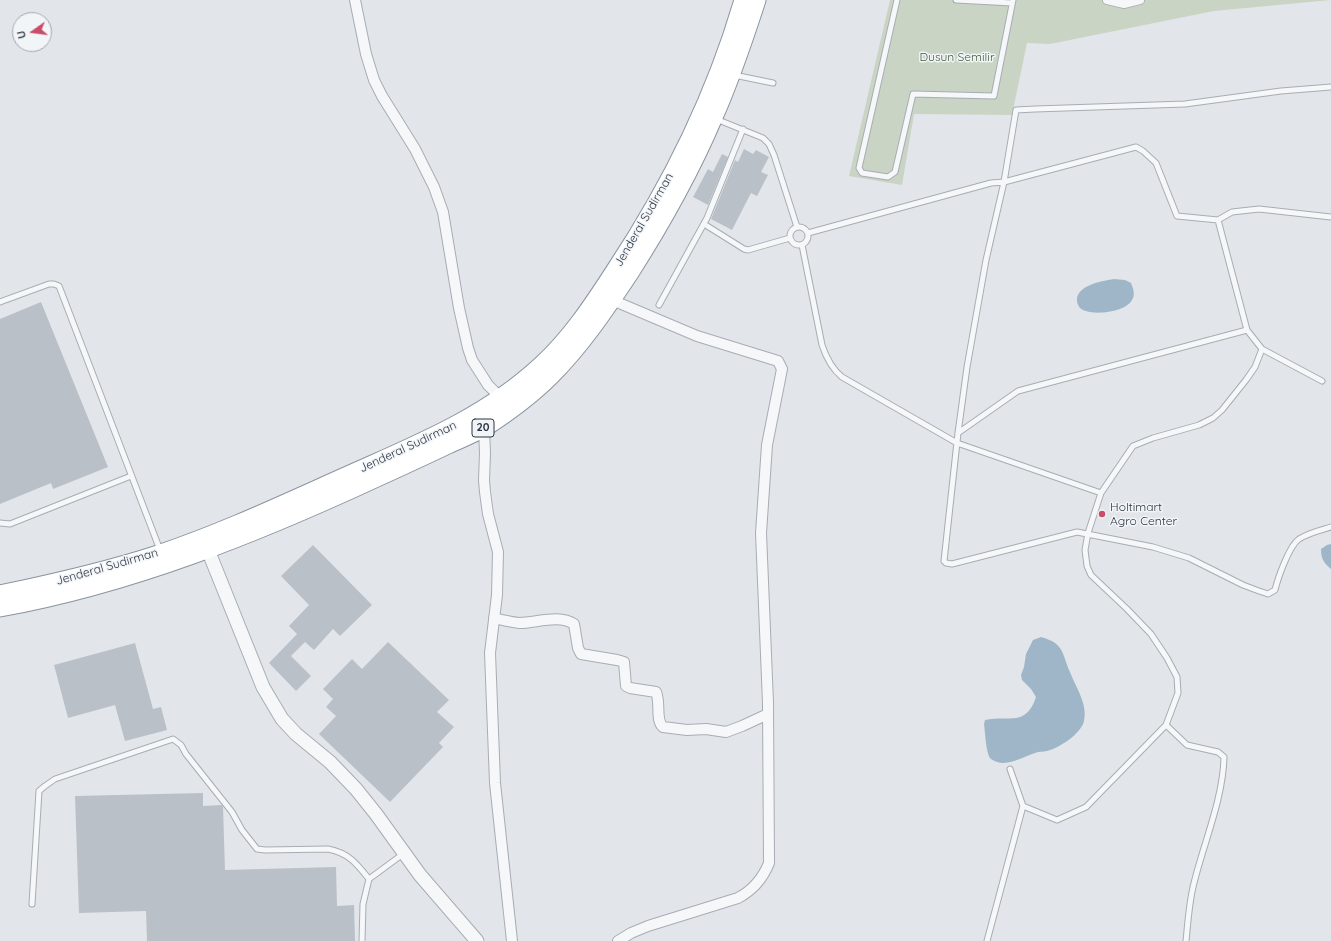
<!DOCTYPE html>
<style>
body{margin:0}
#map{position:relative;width:1331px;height:941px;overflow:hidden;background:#e2e6ea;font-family:Quicksand,sans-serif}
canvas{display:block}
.north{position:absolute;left:12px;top:12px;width:40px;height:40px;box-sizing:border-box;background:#f2f5f8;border:1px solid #a2a8af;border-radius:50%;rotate:256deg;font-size:11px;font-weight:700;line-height:16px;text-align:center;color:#2b3542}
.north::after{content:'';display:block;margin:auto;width:14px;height:18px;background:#ca4c69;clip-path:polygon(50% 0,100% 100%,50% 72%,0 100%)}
</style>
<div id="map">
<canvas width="1331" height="941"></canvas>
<div class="north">U</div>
</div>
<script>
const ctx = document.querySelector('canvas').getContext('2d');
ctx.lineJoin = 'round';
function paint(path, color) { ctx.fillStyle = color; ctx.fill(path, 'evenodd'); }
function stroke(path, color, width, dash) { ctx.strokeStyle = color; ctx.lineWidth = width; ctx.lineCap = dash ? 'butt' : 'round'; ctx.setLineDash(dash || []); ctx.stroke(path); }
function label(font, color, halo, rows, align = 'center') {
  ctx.font = font + ' Quicksand,sans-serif'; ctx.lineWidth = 3; ctx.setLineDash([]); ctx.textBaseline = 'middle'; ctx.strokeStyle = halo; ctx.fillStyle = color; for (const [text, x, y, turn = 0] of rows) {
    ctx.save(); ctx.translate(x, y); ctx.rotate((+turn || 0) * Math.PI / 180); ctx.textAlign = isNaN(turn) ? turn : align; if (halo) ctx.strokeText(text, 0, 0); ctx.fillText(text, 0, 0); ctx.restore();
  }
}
const green = new Path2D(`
 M890 0H1331L1214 11 1050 44 1027 43 1012 115 914 114 902 185 849 176Z`);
const water = new Path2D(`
 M1114 279 1125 280 1131 283C1133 288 1135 293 1133 298 1128 312 1097 315 1086 311 1081 310 1077 306 1077 300 1077 285 1102 281 1114 279Z
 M1331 544V569C1324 563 1321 559 1321 549L1327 545Z
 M1041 637C1065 644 1061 652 1070 672 1076 688 1088 704 1084 721 1081 734 1059 748 1047 751 1043 752 1039 751 1035 753 1022 757 1005 769 991 759 986 755 985 731 984 724L985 720C1010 715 1026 727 1036 697L1031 689 1022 680 1021 675 1024 667 1026 654 1033 640Z`);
const building = new Path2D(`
 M744 149 753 154 756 150 769 157 761 172 768 175 757 196 751 193 732 230 711 219 735 160 738 162Z
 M722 154 728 157 708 205 693 197 708 169 713 172Z
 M41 302 108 467 53 489 51 483 0 504V319Z
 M313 545 372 605 340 636 333 629 314 650 305 642 291 656 311 676 296 691 269 663 297 634 289 626 309 605 281 576Z
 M388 642 449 700 437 712 454 727 439 743 443 747 390 802 319 734 336 716 326 707 333 699 323 689 352 659 362 669Z
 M135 643 153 709 161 707 167 730 125 741 115 705 68 718 54 665Z
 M203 793V806L222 805 223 807 225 870 336 867 337 906 354 905 355 941H147L146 911 79 913 75 796Z`);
const service = new Path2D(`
 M897 0 859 168 862 173 888 177 895 172 913 94 994 96 1013 0
 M956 0 1012 3
 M734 75 773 83
 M1331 87 1281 91 1185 104 1035 109 1016 110 1004 182 986 260 967 367 958 433 944 561 946 563 952 564 1077 532 1153 547 1189 558 1243 585 1259 591 1268 594 1275 590C1278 578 1289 546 1299 539 1308 533 1321 530 1331 527
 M716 119 763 138 769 144 774 155 797 227
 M1218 220 1247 330 1262 349 1322 381
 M704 224 744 249 748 250 790 238
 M790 236a9 9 0 1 1 18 0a9 9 0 1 1-18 0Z
 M808 233 991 183 1004 182 1136 147 1143 151 1156 163 1177 216 1218 220 1232 212 1259 209 1331 217
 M802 245 822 345C826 357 832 369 842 377L957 443 1101 493
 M0 302 49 284H54L59 286 160 550
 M659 305 707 218 743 129
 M958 433 1018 391 1247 330
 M0 523 10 524 131 476
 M1166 725 1187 745 1218 752 1224 757C1223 799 1204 842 1194 883 1189 902 1188 922 1186 941
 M1023 806 1057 820 1086 807 1166 725 1178 693 1177 677 1167 658 1151 634 1127 609 1091 575 1087 566 1085 550 1088 533 1101 493 1133 446 1153 438 1199 425 1213 418 1222 410 1246 380 1255 367 1262 349
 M32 904 39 791 45 786 55 779 173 739 181 745 186 754 232 812 242 830 257 849 265 850 328 849C349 853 357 864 369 879
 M362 941 363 904 369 879 403 854
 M987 941 1023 806 1010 769`);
const pedestrian = new Path2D(`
 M1107 0 1124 4 1140 0`);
const minor = new Path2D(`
 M355 0 366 54 374 80 382 96 415 149 434 187 443 212 459 308 468 348 472 360 488 385 501 398
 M612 300 697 336 778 361 782 369 767 445 761 533 768 703 769 863C763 878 753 890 738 898L648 926 631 933 618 941
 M484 428 485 453 484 480 485 492 488 514 498 552 497 595 490 653 495 783 512 941
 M494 618C502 620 511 622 519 623 536 623 559 614 574 624L578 648 581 654 617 660 624 662 626 686 630 688 656 692C661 704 655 720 663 727L687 730 706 729 726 732 742 726 768 714`);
const tertiary = new Path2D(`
 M208 550 263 687 282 719 296 734 330 762 356 789 376 814 420 875 477 941`);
const trunk = new Path2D(`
 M0 594C53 583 106 571 158 554 224 532 287 502 350 474 417 444 485 417 540 366 570 339 593 304 615 270 670 187 715 96 743 0
 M0 608C132 584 256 534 377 478 401 467 425 456 448 445 461 439 474 434 486 427 509 412 532 395 551 376 582 345 606 309 630 273 662 223 691 171 714 117 731 79 744 40 757 0`);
const markers = [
 [1102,514,4,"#ca4c69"]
];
const shields = [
 [483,428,22]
];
const shieldNames = [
 ["20",483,428]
];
const parkNames = [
 ["Dusun Semilir",957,57]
];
const streetNames = [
 ["Jenderal Sudirman",644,220,-60],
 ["Jenderal Sudirman",408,447,-25],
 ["Jenderal Sudirman",107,567,-16]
];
const poiNames = [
 ["Holtimart",1110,507],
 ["Agro Center",1110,521]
];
paint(green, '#c9d4c4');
paint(water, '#9fb6c9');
paint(building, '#bac0c7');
stroke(service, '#a7adb4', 7);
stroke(pedestrian, '#a7adb4', 10);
stroke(minor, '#a7adb4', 12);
stroke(tertiary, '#a7adb4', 15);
stroke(trunk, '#8a95a0', 19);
stroke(service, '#f5f7f9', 5);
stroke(pedestrian, '#f5f7f9', 8);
stroke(minor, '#f5f7f9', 10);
stroke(tertiary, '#f5f7f9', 13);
stroke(trunk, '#fff', 17);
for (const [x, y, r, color] of markers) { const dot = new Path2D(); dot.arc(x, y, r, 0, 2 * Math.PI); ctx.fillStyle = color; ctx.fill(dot); stroke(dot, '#f2f5f8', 1.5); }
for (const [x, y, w] of shields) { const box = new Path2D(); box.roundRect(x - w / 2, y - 9, w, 18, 3); ctx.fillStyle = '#f2f5f8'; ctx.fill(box); stroke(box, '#2b3542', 1); }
label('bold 11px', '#2b3542', null, shieldNames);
label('12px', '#425d39', '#f2f5f8', parkNames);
label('12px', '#2b3542', '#f2f5f8', streetNames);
label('12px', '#2b3542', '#f2f5f8', poiNames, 'left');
</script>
